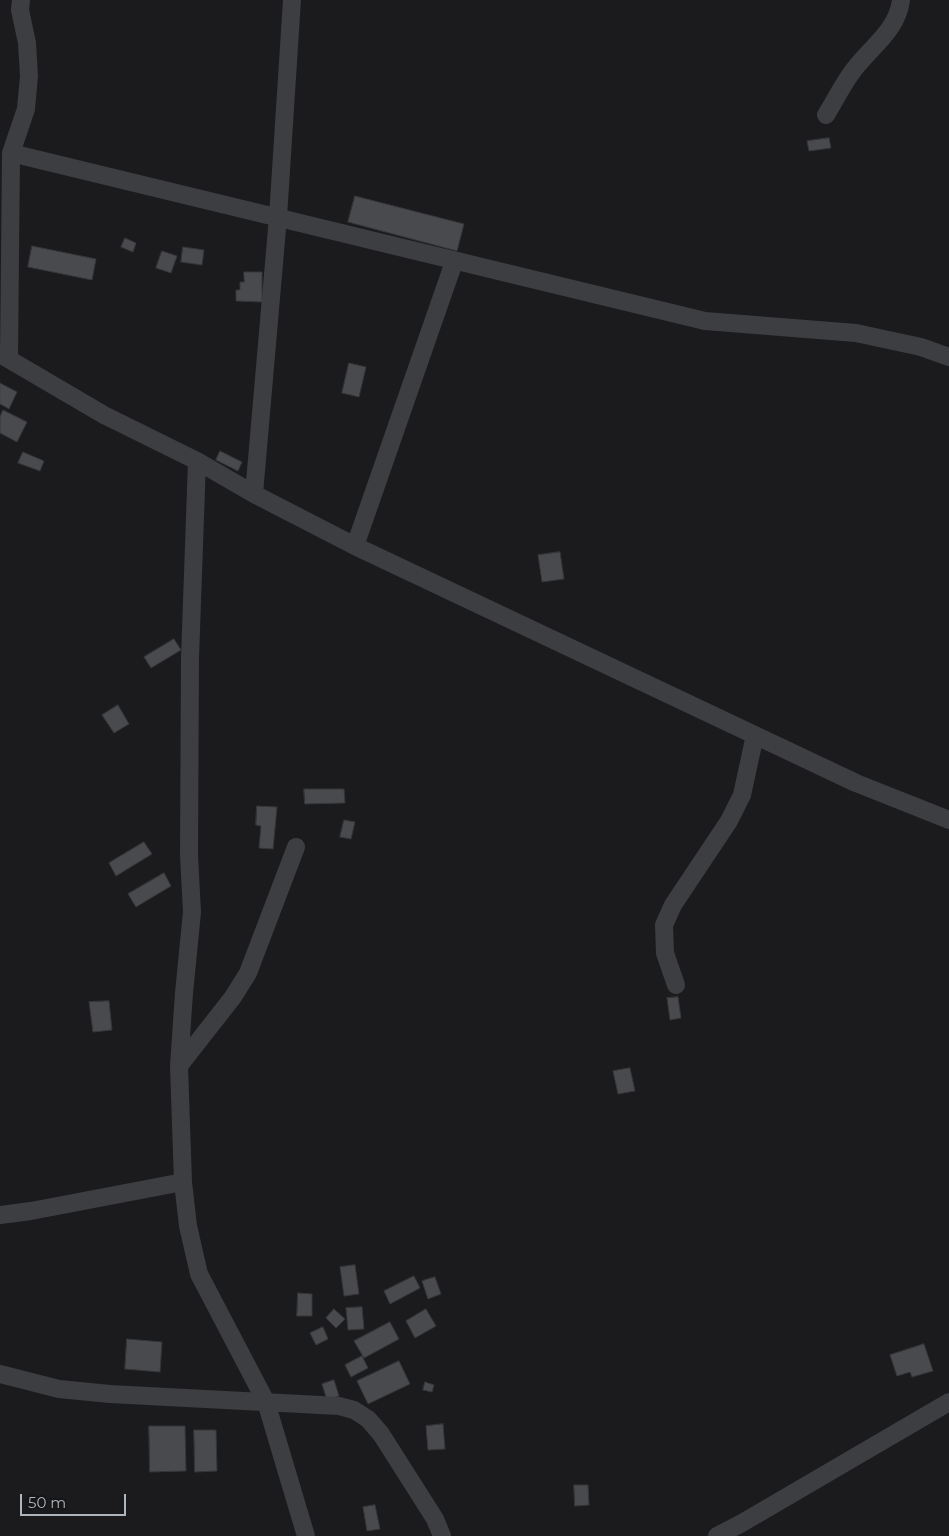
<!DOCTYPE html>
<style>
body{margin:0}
#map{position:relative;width:949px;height:1536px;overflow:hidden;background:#1b1b1d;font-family:Montserrat,sans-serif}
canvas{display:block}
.scale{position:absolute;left:20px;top:1494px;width:106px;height:22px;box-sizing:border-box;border:2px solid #afb5bc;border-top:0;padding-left:6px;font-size:15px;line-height:18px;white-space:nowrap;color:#afb5bc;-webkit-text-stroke:4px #161618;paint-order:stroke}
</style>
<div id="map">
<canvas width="949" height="1536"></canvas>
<div class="scale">50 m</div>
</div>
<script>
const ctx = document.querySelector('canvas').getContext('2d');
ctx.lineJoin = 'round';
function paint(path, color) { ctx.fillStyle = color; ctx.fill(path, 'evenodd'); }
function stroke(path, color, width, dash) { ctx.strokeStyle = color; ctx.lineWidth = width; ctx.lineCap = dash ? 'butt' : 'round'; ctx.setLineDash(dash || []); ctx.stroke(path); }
const building = new Path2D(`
 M829 138 831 148 809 151 807 141Z
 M355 196 464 224 457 251 348 222Z
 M125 238 136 243 133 252 121 247Z
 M32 246 96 259 92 280 28 267Z
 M183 247 204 250 202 265 181 262Z
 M162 251 177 256 171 273 156 268Z
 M244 272H262V302L236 301V290H240V282H244Z
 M349 363 366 367 359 397 342 393Z
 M0 383 17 392 9 409 0 404Z
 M3 410 27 422 17 442 0 433V417Z
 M220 451 242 462 238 471 216 460Z
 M23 452 44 461 40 471 18 463Z
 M560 552 564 579 542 582 538 555Z
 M174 639 181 650 151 668 144 657Z
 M118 705 129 724 114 733 102 715Z
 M304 789H344L345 803 305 804Z
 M257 806 277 807 273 849 259 848 261 826 256 825Z
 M344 820 355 822 351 839 340 837Z
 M144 842 152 854 116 876 109 863Z
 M164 873 171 886 136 907 128 894Z
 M678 997 681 1018 670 1020 667 998Z
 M109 1001 112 1030 93 1032 89 1002Z
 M630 1068 635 1091 618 1094 613 1071Z
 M355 1265 359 1294 344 1296 340 1267Z
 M414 1276 420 1288 390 1304 384 1291Z
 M435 1277 441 1294 428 1299 422 1281Z
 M298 1293 312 1294V1316H297Z
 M362 1307 364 1329 348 1330 346 1308Z
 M334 1309 345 1319 336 1328 326 1318Z
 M426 1309 436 1326 415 1338 406 1321Z
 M390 1322 399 1339 364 1358 354 1341Z
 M323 1327 328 1339 316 1345 310 1333Z
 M127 1339 162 1342 160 1372 125 1369Z
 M924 1344 933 1371 912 1377 910 1372 897 1376 890 1355Z
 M362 1356 368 1368 351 1377 345 1365Z
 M399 1361 410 1384 368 1404 357 1381Z
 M334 1380 339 1396 327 1400 322 1384Z
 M425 1382 434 1385 432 1392 423 1390Z
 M443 1424 445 1449 428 1450 426 1426Z
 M149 1426H185L186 1471 150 1472Z
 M194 1430H216L217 1471 195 1472Z
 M574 1485H588L589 1505 575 1506Z
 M375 1505 380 1529 367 1531 363 1507Z`);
const minor = new Path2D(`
 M826 115C834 102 841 88 850 75 867 49 897 33 901 0
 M11 153 705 321 856 333 921 347 949 357
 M0 354 104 415 197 461 254 494 355 546 856 783 949 820
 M9 359 11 153 26 109 29 76 27 43 20 10 21 0
 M197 461 190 658 189 855 192 912 184 993 179 1066 183 1182 188 1226 199 1274 266 1402 306 1536
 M254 494 278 217 292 0
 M355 546 454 262
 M676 985 665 953 664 925 673 905 729 821 742 795 755 735
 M179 1066 233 997 248 973 296 847
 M0 1215 31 1211 183 1182
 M0 1374 59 1389 110 1394 339 1406 354 1410 368 1419 381 1434 435 1519 442 1536
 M717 1536 742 1523 949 1402`);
paint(building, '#484a4d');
stroke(building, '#353639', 1);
stroke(minor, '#3c3e42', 18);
</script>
